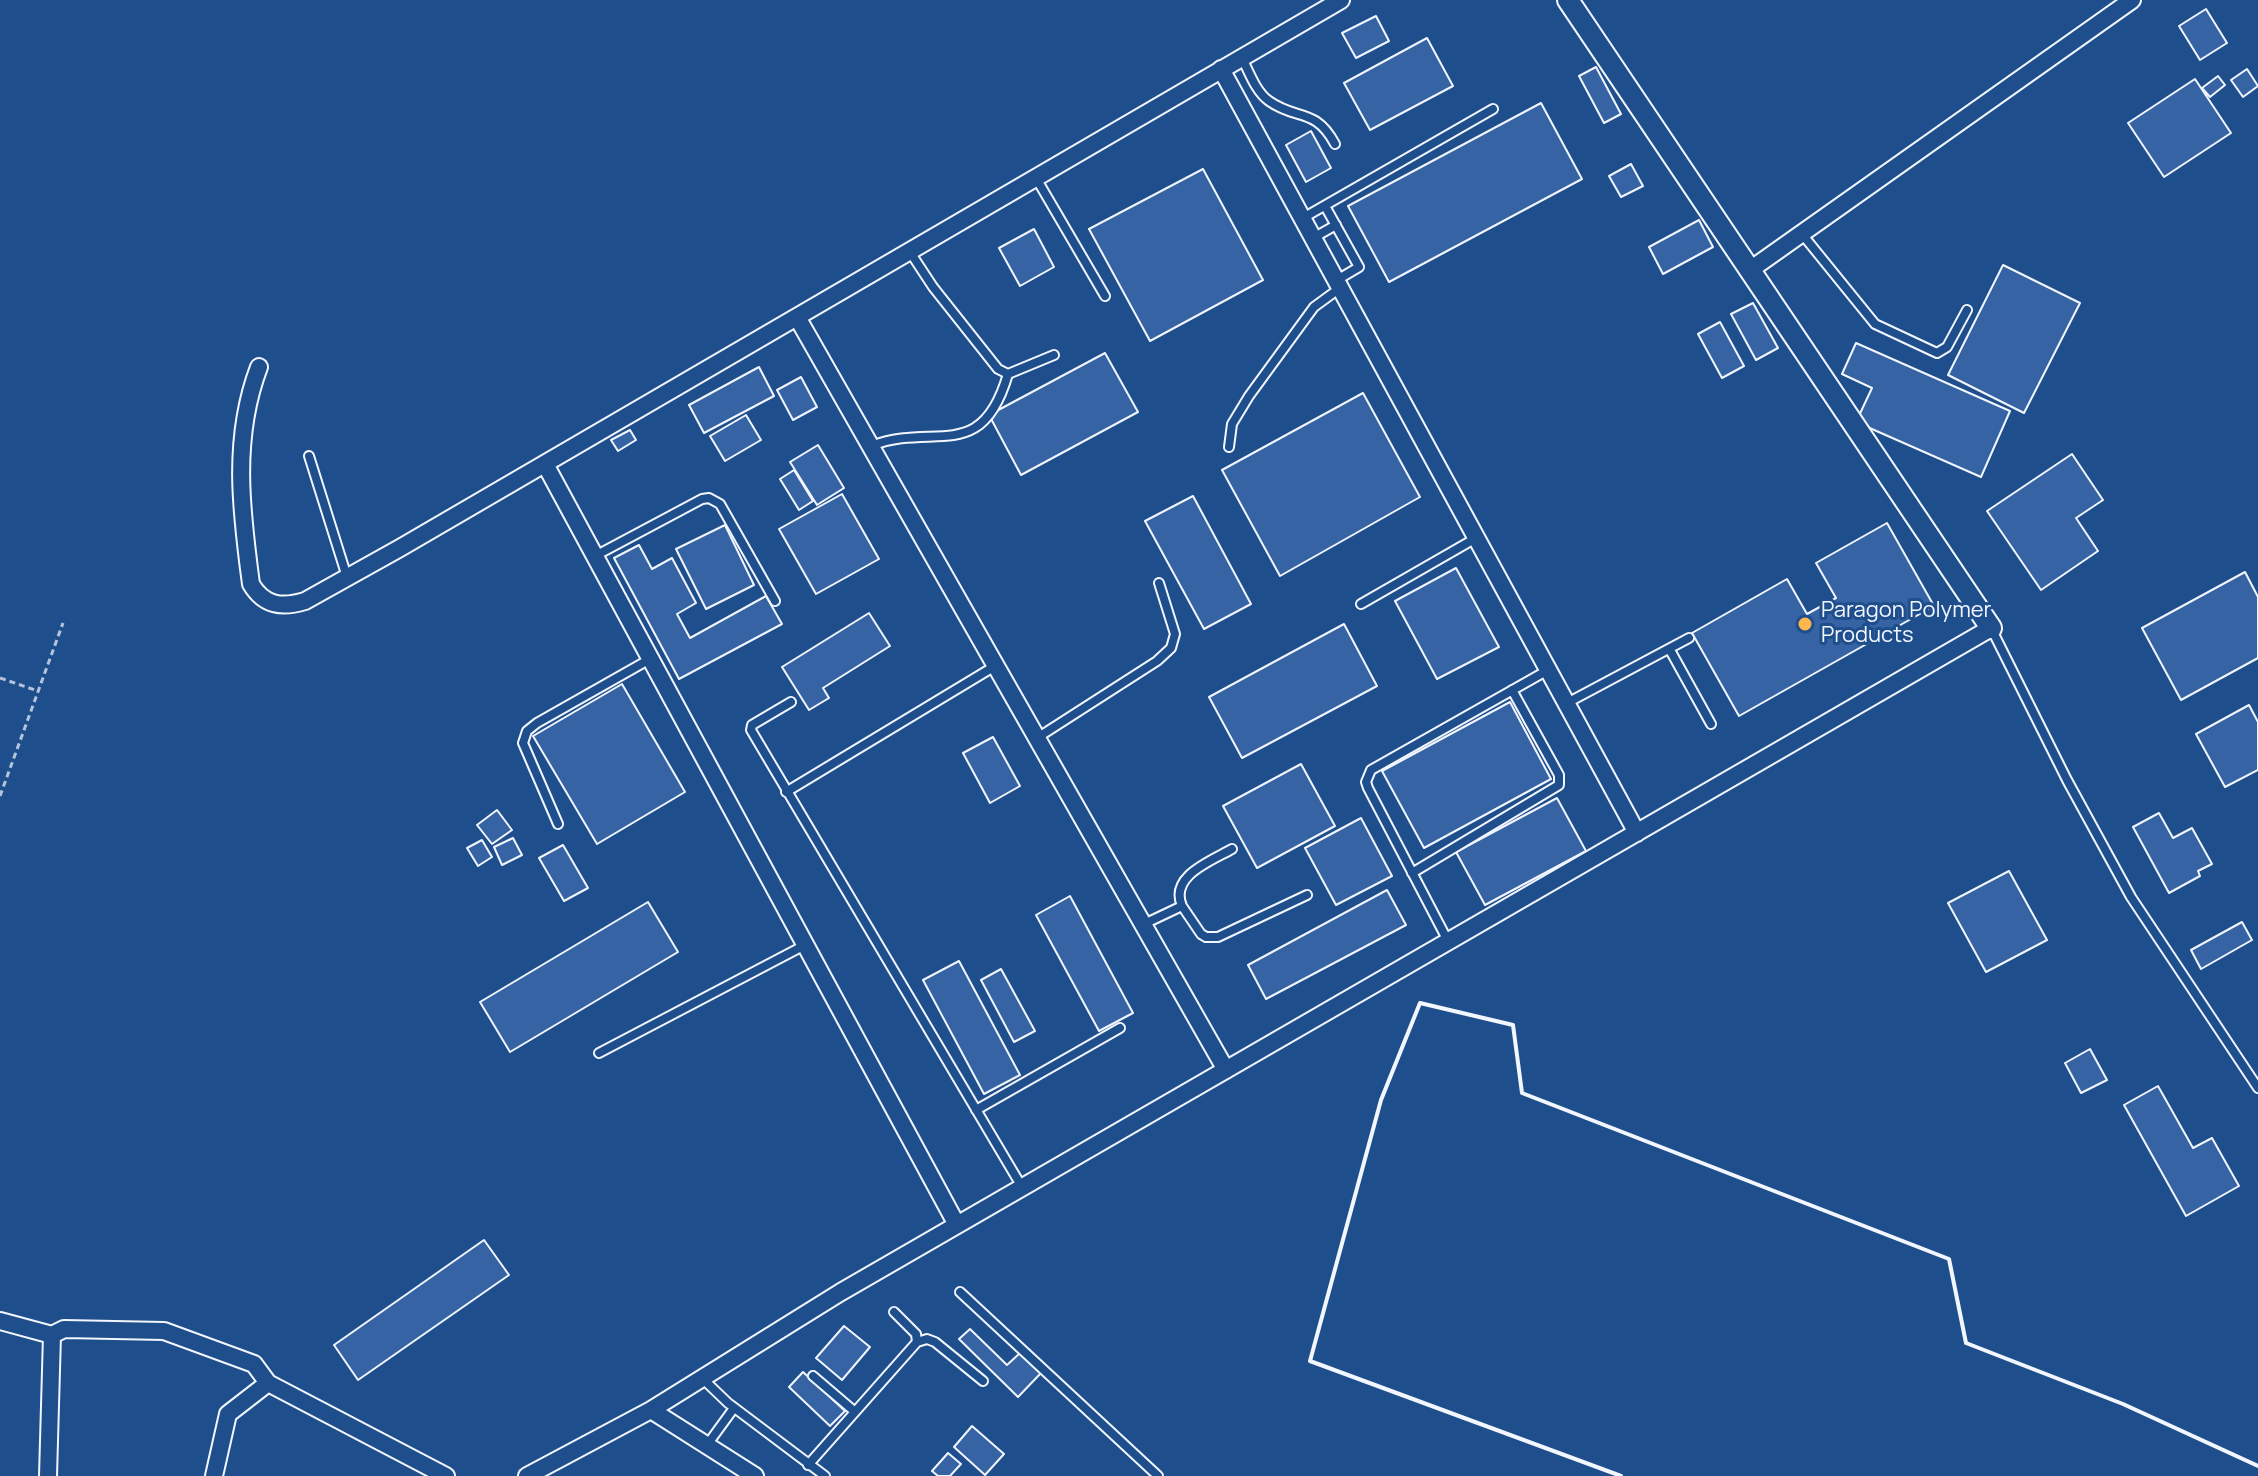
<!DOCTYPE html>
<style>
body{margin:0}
canvas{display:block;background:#1f4e8c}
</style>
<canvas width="2258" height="1476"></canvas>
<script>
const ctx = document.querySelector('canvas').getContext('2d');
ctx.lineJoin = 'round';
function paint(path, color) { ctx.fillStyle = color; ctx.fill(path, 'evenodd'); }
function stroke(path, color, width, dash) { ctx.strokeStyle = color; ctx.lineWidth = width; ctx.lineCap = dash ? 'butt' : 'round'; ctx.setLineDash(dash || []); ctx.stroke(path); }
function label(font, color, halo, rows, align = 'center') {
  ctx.font = font + ' Manrope,sans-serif'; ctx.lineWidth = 6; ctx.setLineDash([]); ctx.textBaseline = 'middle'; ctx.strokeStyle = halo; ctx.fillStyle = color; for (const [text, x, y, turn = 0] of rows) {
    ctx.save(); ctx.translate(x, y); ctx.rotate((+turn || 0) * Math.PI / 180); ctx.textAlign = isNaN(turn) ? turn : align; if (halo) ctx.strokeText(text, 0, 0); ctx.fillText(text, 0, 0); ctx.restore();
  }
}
const building = new Path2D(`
 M2206 9 2227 43 2200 60 2179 26Z
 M1376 16 1389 41 1356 58 1342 33Z
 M1427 38 1453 86 1370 130 1344 83Z
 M1596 67 1621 114 1604 123 1579 76Z
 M2247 69 2258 86 2243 97 2231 80Z
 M2218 76 2225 85 2210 97 2202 88Z
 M2195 79 2231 133 2164 177 2128 123Z
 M1541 103 1582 179 1389 282 1348 206Z
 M1311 131 1331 168 1306 182 1286 145Z
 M1631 164 1643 186 1621 197 1609 176Z
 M1203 169 1263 280 1150 341 1089 229Z
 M1699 220 1713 247 1663 274 1649 247Z
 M1034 229 1054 267 1020 286 999 248Z
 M2003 265 2080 303 2024 413 1948 375Z
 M1753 303 1778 348 1756 360 1731 314Z
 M1720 322 1744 366 1722 378 1698 334Z
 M1856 343 2010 411 1981 477 1856 422 1872 388 1842 374Z
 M1105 353 1138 412 1021 475 989 415Z
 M759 367 774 396 704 433 689 405Z
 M801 377 817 407 793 420 777 390Z
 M1363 393 1420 497 1280 576 1222 470Z
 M746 415 761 440 725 461 710 436Z
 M630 430 636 440 618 451 611 440Z
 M818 445 844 488 817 505 790 462Z
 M2072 454 2103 500 2076 518 2098 551 2041 590 1987 511Z
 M794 470 813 501 799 510 780 479Z
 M842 494 879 559 816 594 779 529Z
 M1193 496 1251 604 1204 629 1145 521Z
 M1887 523 1934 606 1739 716 1692 633 1787 579 1807 614 1836 598 1816 563Z
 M725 525 754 585 706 609 676 549Z
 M639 545 652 569 672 558 696 603 677 614 690 638 766 596 782 624 679 679 614 558Z
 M1456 568 1499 647 1437 679 1395 601Z
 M2245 572 2258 597V658L2181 700 2142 628Z
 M869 613 890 646 823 688 829 698 809 710 782 667Z
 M1344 624 1377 686 1242 758 1209 697Z
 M622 684 685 792 597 844 533 736Z
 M1510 702 1551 779 1424 848 1382 771Z
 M2249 705 2258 722V770L2225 787 2196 734Z
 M993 737 1020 786 990 803 963 753Z
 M1301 764 1335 826 1257 868 1223 806Z
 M1557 798 1586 851 1485 905 1456 852Z
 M497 810 512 830 492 844 477 825Z
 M2159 813 2173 838 2192 828 2212 864 2198 871 2200 876 2169 893 2133 827Z
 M1361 818 1392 876 1336 905 1305 848Z
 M513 838 522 855 502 865 494 847Z
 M482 840 492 857 478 866 467 848Z
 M563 845 588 888 564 901 539 858Z
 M2009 871 2047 940 1986 972 1948 903Z
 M1387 890 1406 925 1266 999 1248 965Z
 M1070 896 1133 1013 1099 1031 1036 915Z
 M648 902 678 952 510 1052 480 1002Z
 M2242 922 2252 940 2201 969 2191 950Z
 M959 961 1020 1075 984 1094 923 980Z
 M1001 969 1035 1031 1014 1042 981 980Z
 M2090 1049 2107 1080 2081 1093 2065 1063Z
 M2158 1086 2193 1148 2212 1138 2239 1186 2186 1216 2124 1105Z
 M484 1240 509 1275 358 1380 334 1345Z
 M844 1326 870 1347 842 1380 816 1358Z
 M970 1329 1007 1365 1020 1353 1041 1373 1018 1397 959 1339Z
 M803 1372 845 1411 830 1426 789 1387Z
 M972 1426 1004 1454 985 1475 954 1447Z
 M948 1453 961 1464 950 1476H938L932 1471Z`);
const path = new Path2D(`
 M0 678 38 691
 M0 796 63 623`);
const service = new Path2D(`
 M1242 58C1249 72 1256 92 1269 101 1297 121 1315 107 1335 144
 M1036 178 1105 296
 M1325 206 1359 267 1337 280
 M1303 218 1493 109
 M1802 234 1875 324 1937 353 1947 347 1967 310
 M1313 238 1336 225
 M910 252 933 287 998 369 1008 374 1054 355
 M871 446C934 421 981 466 1008 374
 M1229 447 1232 424 1249 396 1314 307 1340 288
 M309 456 347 577
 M595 556 702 499 709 498 720 504 775 601
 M1361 604 1476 538
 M1992 630 2067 780 2131 897 2258 1088
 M1670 650 1711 724
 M791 702 752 725 751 730 1022 1187
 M1567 703 1689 638
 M1037 738 1157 661 1171 648 1175 634 1159 583
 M786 792 995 666
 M558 824 523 743 527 731 537 723 650 659
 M1412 873 1559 785V775L1512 690
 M1182 906 1201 934 1206 937H1218L1307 895
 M1144 924 1182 906C1169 876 1211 861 1232 849
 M1448 941 1368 788 1366 782 1371 770 1548 670
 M599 1053 805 945
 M976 1110 1120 1028
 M960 1292 1158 1476
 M894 1312 916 1334 917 1342
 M813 1376 854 1411
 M703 1379 728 1403 825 1476
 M707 1445 734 1408
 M808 1465 917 1342 927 1339 935 1342 983 1381`);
const minor = new Path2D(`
 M1221 69 1637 833
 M1750 270 2132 0
 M797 317 1226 1070
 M259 367C232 438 241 510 251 584 264 606 282 608 305 601L400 548 1341 0
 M545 464 957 1225
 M0 1321 52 1335
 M651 1410 755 1476
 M48 1476 52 1335 64 1329 164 1331 254 1364 268 1383 446 1476
 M214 1476 228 1414 268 1383
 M527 1476 651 1410 841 1292 1991 628`);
const tertiary = new Path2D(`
 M1568 0 1991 628`);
const wall = new Path2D(`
 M1621 1476 1310 1361 1381 1100 1420 1003 1513 1025 1522 1093 1949 1259 1966 1343 2123 1404 2258 1466`);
const markers = [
 [1805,624,8,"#ffb74d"]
];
const poiNames = [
 ["Paragon Polymer",1821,611],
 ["Products",1821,636]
];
paint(building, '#3563a3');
stroke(building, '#f2f6ff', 2);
stroke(service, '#f2f6ff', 12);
stroke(minor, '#f2f6ff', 20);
stroke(tertiary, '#f2f6ff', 24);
stroke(path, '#b3c4dc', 3, [6, 4]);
stroke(service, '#1f4e8c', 8);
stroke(minor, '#1f4e8c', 16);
stroke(tertiary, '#1f4e8c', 20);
stroke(wall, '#f2f6ff', 4);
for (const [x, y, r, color] of markers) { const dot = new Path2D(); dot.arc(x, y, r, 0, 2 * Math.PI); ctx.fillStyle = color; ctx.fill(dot); stroke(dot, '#1f4e8c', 3); }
label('22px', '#f2f6ff', '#1f4e8c', poiNames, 'left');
</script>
